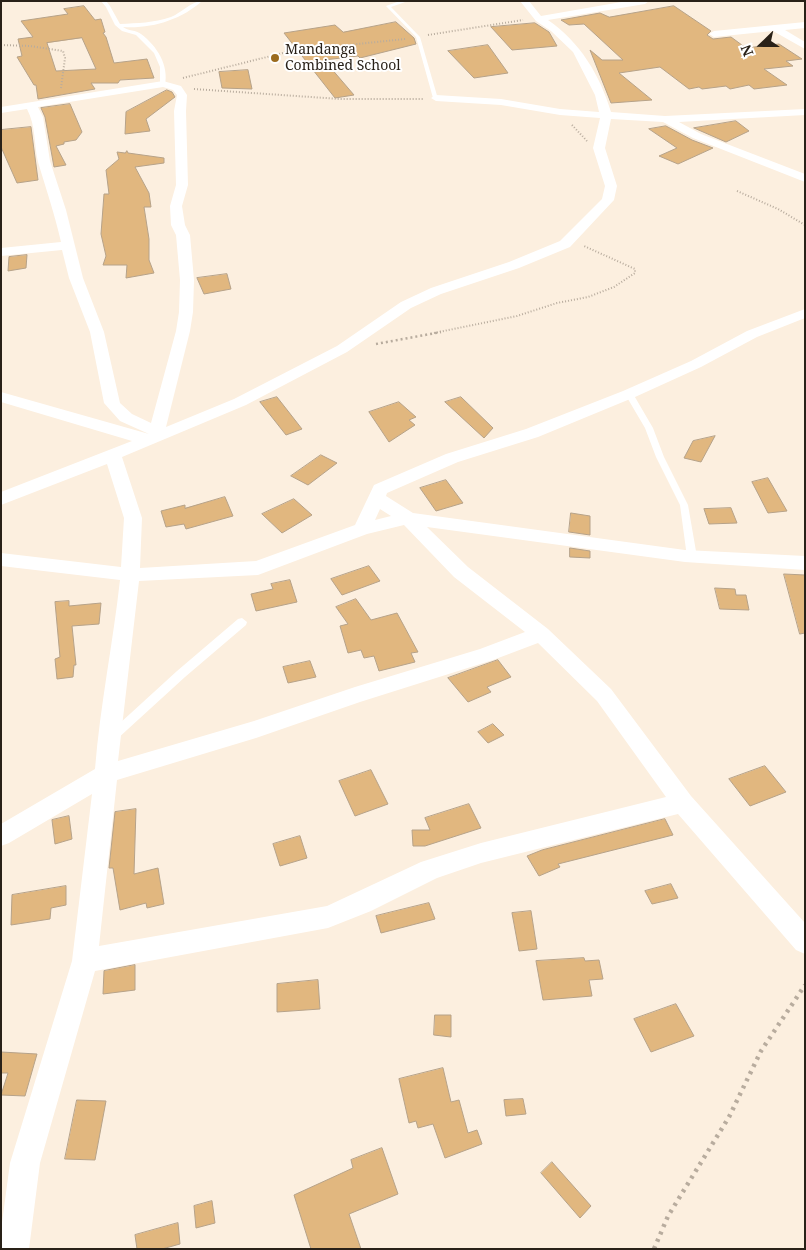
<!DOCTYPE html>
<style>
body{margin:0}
#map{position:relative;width:806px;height:1250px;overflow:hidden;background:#fcefdf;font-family:"Noto Serif",serif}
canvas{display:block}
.frame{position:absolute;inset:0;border:2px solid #292118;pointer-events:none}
.north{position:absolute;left:736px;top:20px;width:50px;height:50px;-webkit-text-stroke:4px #fff;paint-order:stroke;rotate:248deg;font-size:14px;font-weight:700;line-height:20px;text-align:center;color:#292118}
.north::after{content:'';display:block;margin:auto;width:18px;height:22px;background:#292118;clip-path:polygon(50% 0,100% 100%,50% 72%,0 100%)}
</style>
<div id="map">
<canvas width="806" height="1250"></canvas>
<div class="frame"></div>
<div class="north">N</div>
</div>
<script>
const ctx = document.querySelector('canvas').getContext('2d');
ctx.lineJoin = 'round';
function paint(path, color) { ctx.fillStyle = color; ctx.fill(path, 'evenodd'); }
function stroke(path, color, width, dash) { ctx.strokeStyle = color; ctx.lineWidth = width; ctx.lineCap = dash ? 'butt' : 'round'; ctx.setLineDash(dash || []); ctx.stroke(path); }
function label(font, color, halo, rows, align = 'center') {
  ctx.font = font + ' "Noto Serif",serif'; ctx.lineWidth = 4; ctx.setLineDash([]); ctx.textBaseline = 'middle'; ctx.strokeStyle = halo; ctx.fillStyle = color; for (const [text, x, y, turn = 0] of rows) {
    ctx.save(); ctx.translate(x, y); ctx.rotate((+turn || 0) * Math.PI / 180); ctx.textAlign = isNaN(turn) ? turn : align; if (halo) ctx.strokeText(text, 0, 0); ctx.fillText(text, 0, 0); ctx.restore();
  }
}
const building = new Path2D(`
 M84 6 95 20 101 19 105 32 103 33 106 37 114 63 147 59 154 78 120 80 118 83H91L95 89 38 99 36 85H34L17 57 22 56 18 39 33 37 21 21 68 14 64 9ZM82 38 96 69 56 71 47 43Z
 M674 6 711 31 707 35 713 39 731 37 746 48 779 44 802 59 786 61 793 66 764 69 787 85 754 89 749 85 730 89 726 86 702 89 699 87 689 89 660 67 619 73 652 100 611 103 590 50 602 60H623L584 24 569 25 561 20 600 13 609 17Z
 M396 22 414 38 416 44 360 58 358 56 324 60 354 95 335 98 284 33 335 25 343 32Z
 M535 23 549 32 557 46 512 50 491 27Z
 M488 45 508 73 474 78 448 51Z
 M248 70 252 89 222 88 219 72Z
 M167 90 172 92 175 97 146 119 150 131 125 134 126 112Z
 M70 104 82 132 76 140 64 142V144L56 146 66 165 54 167 45 117 41 108Z
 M736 121 749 131 726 142 694 128Z
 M666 126 692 140 713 148 678 164 659 156 677 148 649 129Z
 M31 127 38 180 17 183 1 147V130Z
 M127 151 128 153 164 158V163L135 167 149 193 151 207H144L149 239V260L154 273 126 278 127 265H103L106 256 101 234 104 194H109L106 170 119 159 117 152 125 153Z
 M27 255 26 268 8 271 9 257Z
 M227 274 231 289 204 294 197 278Z
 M277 397 302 429 286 435 260 402Z
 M461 397 493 428 484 438 445 402Z
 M399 402 416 417 409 420 415 425 389 442 369 412Z
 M715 436 701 462 684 458 693 441Z
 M321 455 337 463 308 485 291 476Z
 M768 478 787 511 768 513 752 482Z
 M446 480 463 503 436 511 420 488Z
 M225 497 233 516 186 529 184 524 166 527 161 511 185 505V508Z
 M294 499 312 515 282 533 262 514Z
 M731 508 737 523 709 524 704 509Z
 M571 513 590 516V535L569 532Z
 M570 548 590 551V558L570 557Z
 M369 566 380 581 342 595 331 579Z
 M784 574 805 575V633L800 634Z
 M290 580 297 602 256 611 251 594 273 589 271 584Z
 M715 588 735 589 736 595H746L749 610 720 609Z
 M356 599 371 620 397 613 418 652 411 653 415 662 379 671 374 656 364 658 361 650 348 653 340 626 348 624 336 607Z
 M69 601V606L101 603 99 624 72 626 76 665H74L73 677 57 679 55 659 60 657 55 602Z
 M498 660 511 677 487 687 491 692 468 702 448 678Z
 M310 661 316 677 288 683 283 667Z
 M493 724 504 735 488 743 478 732Z
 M765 766 786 792 750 806 729 779Z
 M371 770 388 804 355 816 339 781Z
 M469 804 481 828 425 846H413L412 830H430L425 818Z
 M136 809 134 874 158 868 164 904 147 908 146 903 120 910 113 868H109L115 812Z
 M69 816 72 839 55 844 52 820Z
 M665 819 673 835 558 864 560 867 539 876 527 856 542 850Z
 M300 836 307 858 280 866 273 844Z
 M671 884 678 898 652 904 645 891Z
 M66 886V905L51 908 50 919 11 925 12 895Z
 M429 903 435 919 381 933 376 916Z
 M531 911 537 949 519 951 512 913Z
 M584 958 585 961 599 960 603 979 589 980 592 996 543 1000 536 961Z
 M135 965V990L103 994 104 971Z
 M318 980 320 1009 277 1012V984Z
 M676 1004 694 1036 651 1052 634 1019Z
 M435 1015H451V1037L434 1035Z
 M1 1052 37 1054 25 1096 1 1095 8 1073H1Z
 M443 1068 451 1102 459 1100 468 1133 477 1130 482 1144 445 1158 433 1124 418 1128 416 1121 409 1123 399 1079Z
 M523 1099 526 1114 506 1116 504 1100Z
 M77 1100 106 1101 95 1160 65 1159Z
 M382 1148 398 1194 349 1214 361 1249H311L294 1195 353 1168 351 1160Z
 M552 1162 591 1206 580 1218 541 1173Z
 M212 1201 215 1223 196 1228 194 1206Z
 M178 1223 180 1244 162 1249H137L135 1235Z`);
const pathFar2 = new Path2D(`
 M428 35 523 20
 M1 45 30 46 63 51 65 58 61 88
 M183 78 291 51 405 39
 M194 89 340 99H423
 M572 125 587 141
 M737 191 778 209 805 225
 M434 333 517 316 557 303 588 297 614 287 635 273V269L584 246`);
const pathFar1 = new Path2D(`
 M376 344 441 332`);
const path = new Path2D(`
 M654 1249 668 1216 729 1117 761 1051 805 985`);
const lane = new Path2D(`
 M101 1H106L110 6 120 24C138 23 153 23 171 17 181 13 192 1 202 1 181 20 151 29 123 27 128 31 136 30 141 34 157 46 169 65 165 85L160 84V67L154 53 136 35 122 31 115 25 106 7Z
 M400 1H408L391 7 420 37 438 99 433 98 416 37 386 6Z
 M626 392H632L653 428 664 457 688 505 697 557 695 559H689L687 557 680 505 656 457 645 428 625 394Z
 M242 618 247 622 246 625 185 677 116 740 112 741 108 740 107 737 108 734 177 671 238 619Z`);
const street = new Path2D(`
 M520 1H529L541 16 627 1H649L645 4 548 20C580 42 600 75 611 112L665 116 805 109V115L679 122 701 134 805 174V182L693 138 663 122 611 119 605 148 617 186 614 200 570 247 519 268 441 294 411 308 347 352 246 405 122 457 142 518 140 568 256 561 355 525 374 485 446 454 526 429 623 391 691 361 747 331 805 309V318L757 337 701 367 635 397 538 437 458 462 387 493 386 496 413 513 685 550 805 556V570L685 562 427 527 468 567 548 629 611 689 691 796 805 923V954L796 950 678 814 481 863 437 878 371 911 328 928 95 971 40 1163 29 1249H1V1230L10 1163 72 961 92 794 9 843 1 846V824L95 769C100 706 113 643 120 580L1 566V553L121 567 124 518 107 464 1 505V492L132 441 1 402V392L149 434 120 421 104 403 90 332 69 278 62 250 1 256V248L61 242C55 215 46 189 38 162 34 145 36 126 27 109L1 113V107L163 81 181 86 187 95 186 111 188 185 182 206 185 225 190 235 194 280 193 312 190 331 166 427 234 399 337 346 401 302 431 288 509 262 560 241 602 199 605 186 593 148 600 118 560 115 501 105 436 101 431 98 436 95 501 99 560 109 599 112 595 95 573 52 551 31 536 21ZM163 87 173 90 177 95 174 111 176 185 170 206 171 225 176 235 180 280 179 312 176 331 151 423 132 414 120 403 104 332 83 278 66 210 50 161 43 117 38 107ZM380 509 391 516 375 520ZM404 525 454 577 525 632 480 649 355 687 254 721 118 761 139 581 258 575 367 534ZM538 643 597 701 666 797 481 843 421 862 327 906 99 946 117 780 256 738 360 702 493 660Z
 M805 22V28L785 30 805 42V49L773 31 714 37 709 34 714 31Z`);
const markers = [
 [275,58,5,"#9b6b1e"]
];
const farPoinames = [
 ["Mandanga",285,50],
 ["Combined School",285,66]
];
paint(building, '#e1b77f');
stroke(building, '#b6a289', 1);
stroke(pathFar2, '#b8ac9e', 2, [1, 2]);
stroke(pathFar1, '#b8ac9e', 2.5, [2, 3]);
stroke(path, '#b8ac9e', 4.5, [3, 5]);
paint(lane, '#fff');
paint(street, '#fff');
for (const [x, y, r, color] of markers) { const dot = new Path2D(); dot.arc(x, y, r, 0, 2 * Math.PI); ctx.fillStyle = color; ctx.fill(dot); stroke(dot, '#fff', 2); }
label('14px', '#292118', '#fff', farPoinames, 'left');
</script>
